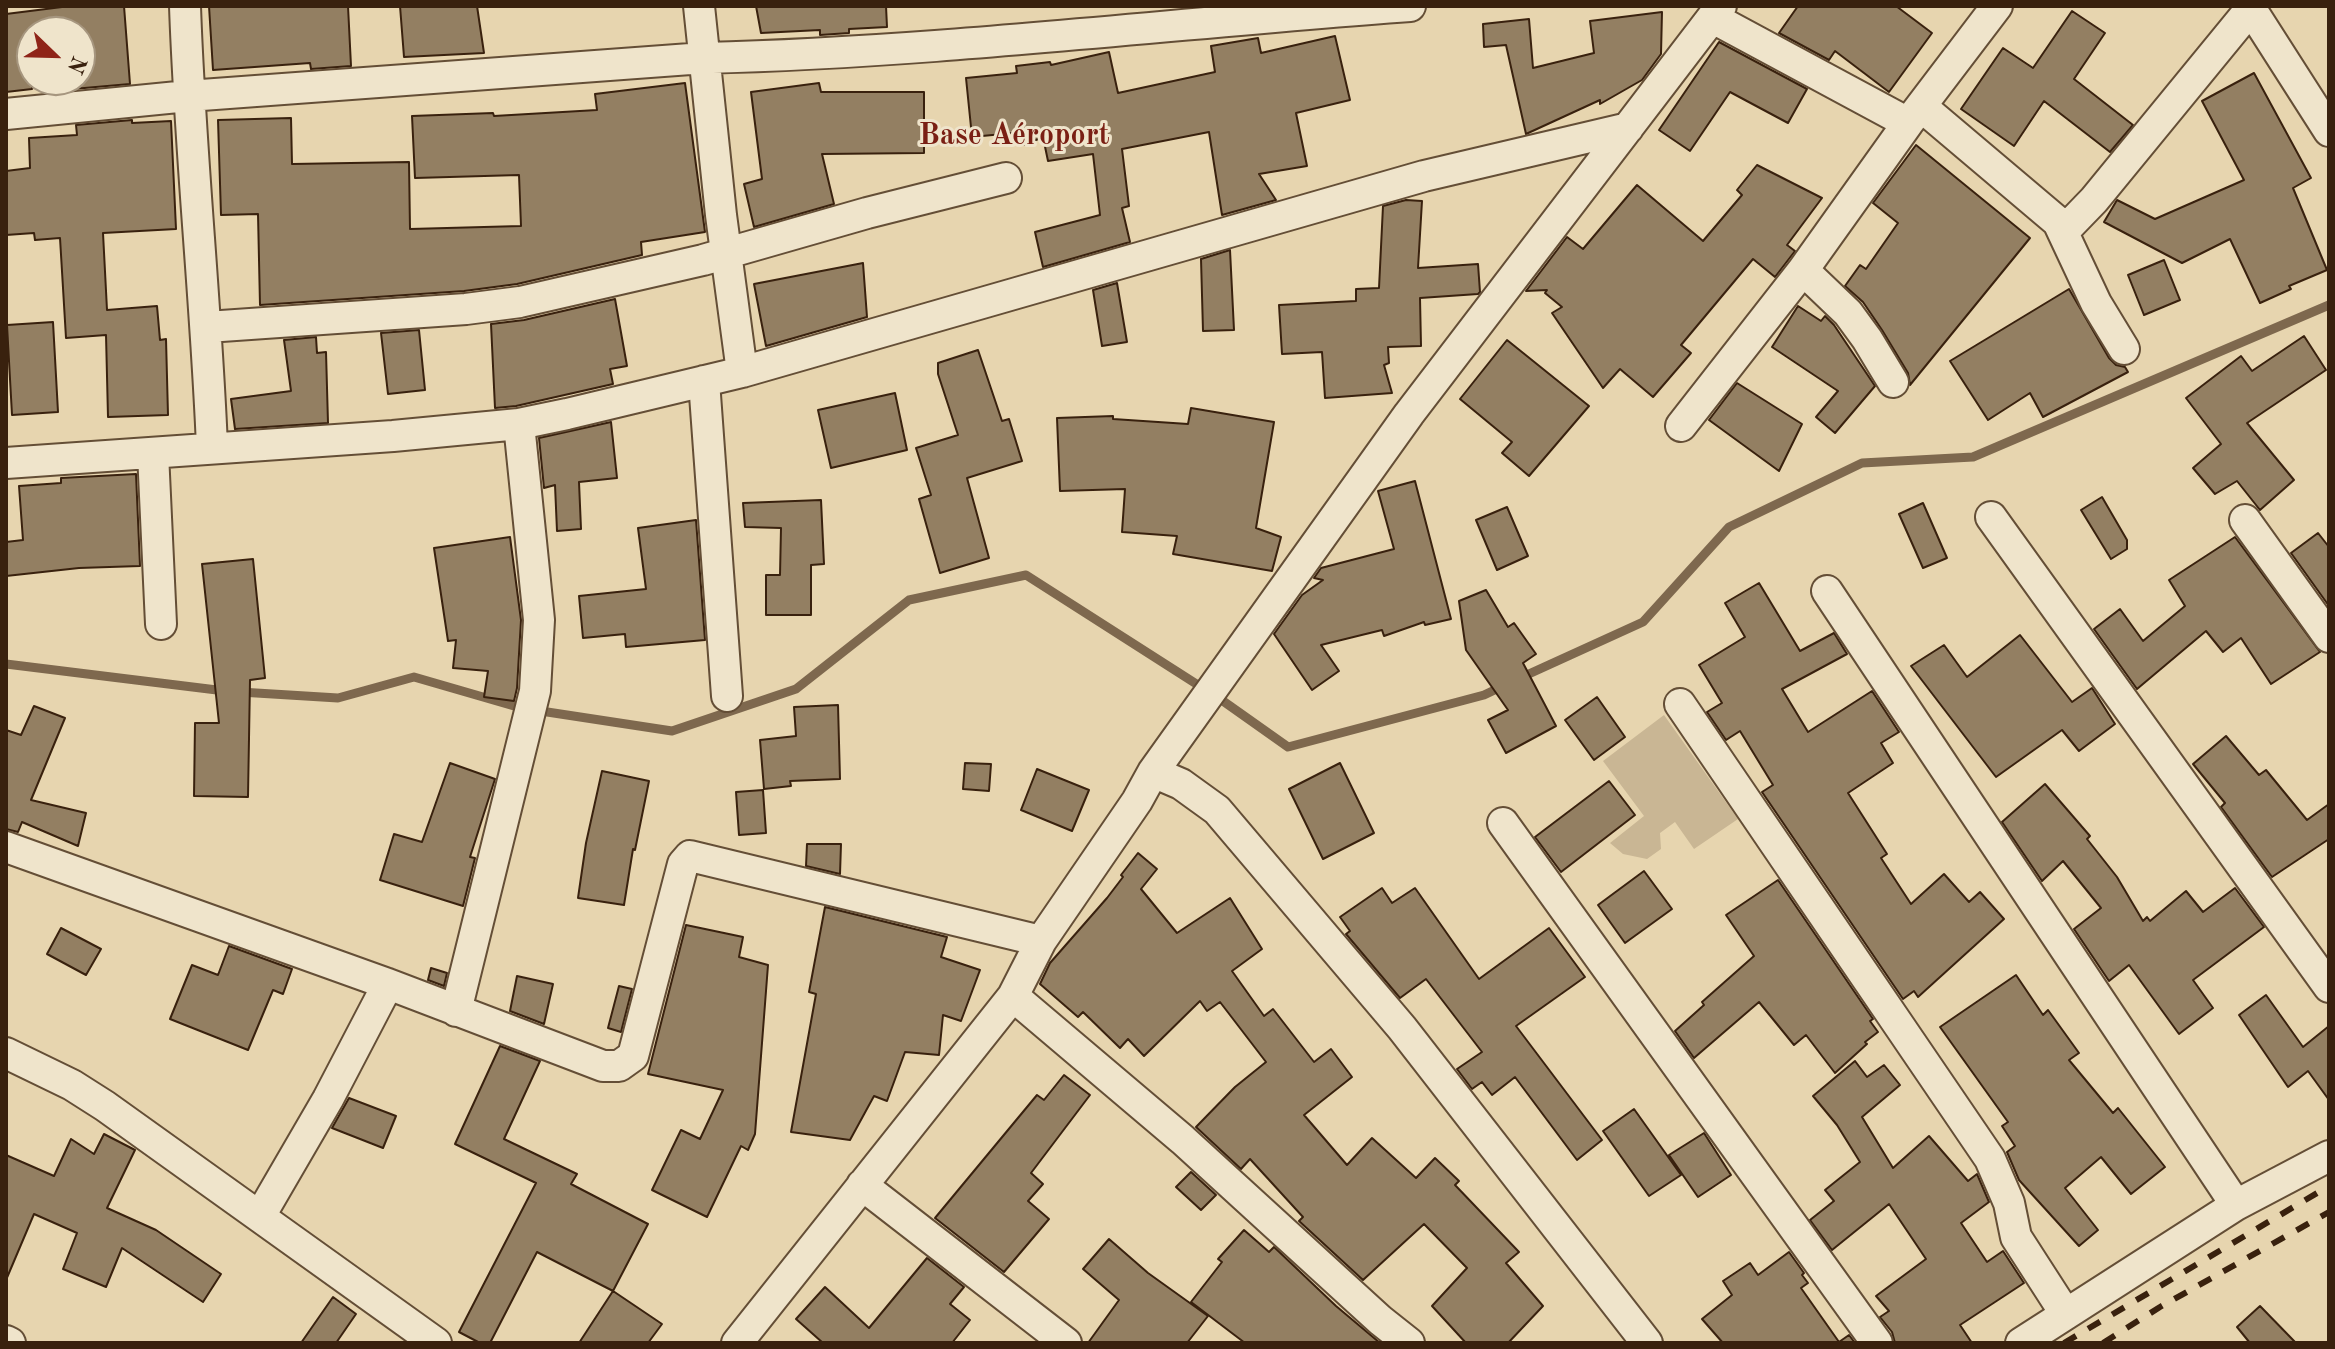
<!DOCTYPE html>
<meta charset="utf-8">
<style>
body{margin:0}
#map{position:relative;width:2335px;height:1349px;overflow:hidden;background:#e7d5af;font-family:"Old Standard TT",serif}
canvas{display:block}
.frame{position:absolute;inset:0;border:8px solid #39210e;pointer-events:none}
.north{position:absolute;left:16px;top:16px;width:80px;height:80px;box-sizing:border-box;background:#efe4cb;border:2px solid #a6967f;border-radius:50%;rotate:113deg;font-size:22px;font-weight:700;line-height:32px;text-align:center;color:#39210e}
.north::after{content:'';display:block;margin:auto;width:28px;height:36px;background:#8f2418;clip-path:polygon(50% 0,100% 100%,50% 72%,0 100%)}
</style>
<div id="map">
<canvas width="2335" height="1349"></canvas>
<div class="frame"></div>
<div class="north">N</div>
</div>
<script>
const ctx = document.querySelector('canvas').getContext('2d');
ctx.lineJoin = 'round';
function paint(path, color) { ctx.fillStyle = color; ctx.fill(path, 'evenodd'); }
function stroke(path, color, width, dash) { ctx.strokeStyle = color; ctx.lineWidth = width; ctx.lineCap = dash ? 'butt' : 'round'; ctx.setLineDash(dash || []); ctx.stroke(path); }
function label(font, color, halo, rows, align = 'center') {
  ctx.font = font + ' "Old Standard TT",serif'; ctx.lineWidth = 6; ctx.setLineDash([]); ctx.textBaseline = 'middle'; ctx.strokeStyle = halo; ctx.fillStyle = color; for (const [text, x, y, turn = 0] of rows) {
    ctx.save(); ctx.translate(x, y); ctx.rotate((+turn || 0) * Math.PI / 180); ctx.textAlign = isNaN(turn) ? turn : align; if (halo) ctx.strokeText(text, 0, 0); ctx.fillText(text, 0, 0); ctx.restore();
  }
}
const green = new Path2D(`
 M1664 715 1738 819 1694 849 1675 822 1660 833 1661 849 1647 859 1623 854 1610 843 1644 816 1603 761Z`);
const stream = new Path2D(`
 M6 664 225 691
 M1520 678 1643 622 1729 527 1862 463 1973 457 2329 305
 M240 692 338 698 414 677 521 708 672 731 796 689 909 600 1026 575 1223 701 1288 747 1484 695 1503 686`);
const building = new Path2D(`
 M70 6H124L130 84 73 89V80H80V32H32V89L6 92V14Z
 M209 6H348L351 66 311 69 310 63 213 70Z
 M400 6H477L484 53 404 57Z
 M756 6H886L887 27 849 29V33L820 35V30L761 33Z
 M1798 6H1896L1932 33 1889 92 1835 51 1829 60 1779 33Z
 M2072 11 2105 33 2074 79 2133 125 2110 152 2044 101 2014 146 1961 109 2003 48 2033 68Z
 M1662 12 1661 54 1642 80 1600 104V100L1526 134 1506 45 1484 47 1483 24 1529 19 1533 68 1594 53 1590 21Z
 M1335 36 1350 100 1296 113 1307 166 1259 174 1276 200 1222 215 1209 132 1122 149 1129 206 1122 208 1130 242 1043 267 1035 232 1100 215 1093 154 1048 161 1043 137 1024 145 1023 132 972 137 966 78 1017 73 1016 66 1050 62 1051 65 1109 52 1118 93 1215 72 1211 46 1258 38 1261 53Z
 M1719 42 1807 89 1788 123 1730 92 1690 151 1659 130Z
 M2254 73 2311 178 2293 188 2327 270 2289 286 2291 289 2260 303 2230 239 2182 263 2104 222 2117 200 2155 219 2244 180 2202 101Z
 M685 83 705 232 641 242 642 255 517 284 464 291 260 305 258 214 221 215 218 120 291 118 292 164 409 162 410 229 521 226 519 175 415 178 412 116 493 113 494 116 597 110 595 94Z
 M819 83 821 92H924V153L822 154 834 204 754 227 744 184 762 179 751 92Z
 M132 120V123L171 121 176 229 103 233 107 310 157 306 160 340 166 339 168 415 108 417 106 335 66 338 60 238 35 240 34 233 6 235V171L30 168 29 138 77 135 76 125Z
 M1916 145 2030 238 1910 385 1908 373 1882 330 1863 302 1845 286 1860 265 1866 269 1898 223 1873 203Z
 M1757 165 1822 198 1787 245 1795 251 1775 277 1753 259 1681 345 1691 353 1653 397 1620 369 1603 388 1552 313 1562 307 1545 293 1547 290 1526 291 1567 237 1583 249 1637 185 1703 241 1742 195 1737 190Z
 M1406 200 1422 201 1418 268 1478 264 1480 292 1478 294 1420 298 1421 346 1388 347 1389 363 1384 365 1392 393 1325 398 1322 352 1282 354 1279 305 1356 301V289L1379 288 1383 206Z
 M1230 250 1234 330 1203 331 1201 259Z
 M2164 260 2180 300 2144 315 2128 275Z
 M863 263 867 317 766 346 754 284Z
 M1117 283 1127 342 1102 346 1093 290Z
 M2069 289 2109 358 2116 365 2125 367 2128 372 2043 417 2030 393 1988 420 1950 361Z
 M615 299 627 366 610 369 613 384 516 406 495 408 491 324 524 320Z
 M1798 306 1821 321 1825 316 1834 325 1875 386 1835 433 1816 417 1838 391 1772 347Z
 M53 322 58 412 12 415 7 325Z
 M419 330 425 390 388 394 381 333Z
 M2304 336 2326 370 2247 423 2294 480 2260 510 2237 481 2215 494 2193 468 2221 444 2186 398 2241 356 2252 371Z
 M316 337 317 353 326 352 328 423 235 429 231 399 291 391 284 340Z
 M1507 340 1589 406 1529 476 1502 453 1512 442 1460 399Z
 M978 350 1002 421 1009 419 1022 461 967 478 989 558 940 573 919 499 931 495 916 448 958 435 938 374V363Z
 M1737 383 1802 424 1779 471 1709 420Z
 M895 393 907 450 831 468 818 410Z
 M1191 408 1274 422 1256 528 1281 537 1272 571 1173 554 1177 536 1122 532 1125 489 1060 491 1057 418 1113 416V419L1188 424Z
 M611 422 617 478 579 482 581 529 557 531 555 485 544 488 539 438Z
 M136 474 140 566 79 568 6 576V542L23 540 19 486 61 483V478Z
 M1415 481 1451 619 1425 625 1424 622 1384 636 1382 630 1321 645 1339 671 1312 690 1274 634 1302 595 1323 580 1314 578 1321 568 1394 549 1378 491Z
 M2102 497 2127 540V549L2111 559 2081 510Z
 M821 500 824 564 811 565V615H766V575H780L781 528 745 527 743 503Z
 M1923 503 1947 558 1923 568 1899 514Z
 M1507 507 1528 556 1497 570 1476 520Z
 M696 520 705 640 626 647 625 634 583 638 579 596 646 589 638 528Z
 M2318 533 2329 547V606L2291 553Z
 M510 537 521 620 517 688 514 701 484 697 488 671 453 668 456 640 448 641 434 548Z
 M2235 537 2320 652 2271 684 2241 638 2223 652 2206 631 2137 689 2094 629 2120 609 2143 641 2185 606 2169 580Z
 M253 559 265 678 250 680 248 797 194 796 195 723H219L202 564Z
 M1759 583 1800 651 1834 633 1847 654 1782 689 1808 732 1872 691 1899 732 1881 743 1893 763 1848 793 1887 854 1881 858 1911 904 1944 874 1969 902 1980 892 2004 919 1918 997 1914 991 1903 999 1775 811 1762 792 1773 785 1740 731 1726 740 1707 712 1722 703 1699 665 1745 637 1725 603Z
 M1486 590 1508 627 1514 623 1536 654 1523 663 1556 726 1506 753 1488 720 1508 710 1466 650 1459 601Z
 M2020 635 2072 702 2092 688 2115 724 2079 751 2062 730 1996 777 1911 666 1944 645 1967 677Z
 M1597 697 1625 737 1594 760 1565 720Z
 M838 705 840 779 790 781 791 786 764 789 760 740 796 736 794 707Z
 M34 706 65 718 31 800 86 813 78 846 22 822 18 832 6 829V730L21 735Z
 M2226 736 2259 775 2266 770 2307 820 2329 804V839L2272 877 2221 807 2225 803 2193 764Z
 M450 763 495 779 470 857 475 858 463 906 380 880 394 834 422 842Z
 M965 763 991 764 989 791 963 789Z
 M1340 763 1374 833 1323 859 1289 789Z
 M1037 769 1089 790 1072 831 1021 810Z
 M602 771 649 781 635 850 633 849 624 905 578 898 586 843Z
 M1609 781 1635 815 1561 872 1535 837Z
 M2045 784 2090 836 2087 839 2117 877 2143 921 2147 917 2150 921 2186 891 2203 912 2235 888 2264 927 2193 980 2213 1008 2179 1034 2129 965 2109 981 2074 929 2101 908 2063 861 2042 881 2002 822Z
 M763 790 766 833 739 835 736 792Z
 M807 844H841L840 874 806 866Z
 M1138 853 1157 869 1141 889 1177 933 1230 898 1262 949 1232 971 1264 1016 1273 1009 1314 1062 1331 1049 1352 1077 1304 1115 1347 1165 1372 1138 1416 1178 1435 1158 1459 1181 1455 1185 1519 1252 1506 1263 1543 1306 1508 1343H1466L1432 1306 1467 1268 1424 1224 1363 1280 1299 1221 1303 1217 1250 1159 1241 1169 1196 1127 1235 1087 1266 1062 1220 1002 1207 1011 1200 1001 1144 1056 1128 1039 1120 1048 1083 1012 1078 1017 1040 984 1050 963 1107 898 1123 877 1121 875Z
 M1644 871 1672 909 1625 943 1598 905Z
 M1778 880 1873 1019 1870 1021 1878 1032 1865 1042 1867 1044 1835 1073 1806 1035 1794 1045 1759 1002 1694 1058 1675 1031 1704 1005 1702 1002 1754 956 1726 915Z
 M1382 888 1392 903 1415 888 1479 979 1549 928 1585 977 1516 1026 1602 1140 1577 1160 1515 1077 1492 1095 1482 1082 1472 1089 1457 1069 1482 1052 1426 979 1400 998 1346 934 1350 931 1340 917Z
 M825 907 947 937 941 957 980 970 961 1021 943 1015 939 1055 905 1052 887 1101 874 1096 850 1140 791 1132 816 994 809 992Z
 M686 925 743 937 739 957 768 965 755 1134 748 1150 741 1146 707 1217 652 1190 681 1130 700 1139 723 1090 648 1074Z
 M61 928 101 949 86 975 47 954Z
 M229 946 292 969 283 994 273 990 248 1050 170 1019 192 965 218 975Z
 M431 968 447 973 444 986 428 980Z
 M2016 975 2043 1015 2048 1010 2079 1053 2069 1060 2113 1113 2118 1108 2165 1167 2131 1194 2101 1157 2065 1188 2098 1230 2079 1246 2019 1180 2007 1152 2015 1146 2002 1126 2008 1122 1940 1027Z
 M517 976 553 984 544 1024 510 1011Z
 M619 986 632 989 621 1032 608 1028Z
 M2266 995 2303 1047 2329 1026V1100L2308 1071 2288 1087 2239 1015Z
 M500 1046 540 1061 504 1139 577 1174 571 1184 648 1224 613 1291 537 1252 490 1343H480L459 1332 536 1183 455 1144Z
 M1855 1061 1867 1077 1884 1065 1900 1085 1862 1117 1893 1168 1929 1136 1968 1181 1977 1174 1989 1202 1961 1223 1987 1262 2003 1251 2024 1283 1960 1325 1972 1343H1895L1892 1332 1880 1317 1889 1311 1876 1296 1926 1259 1889 1204 1832 1250 1810 1220 1834 1201 1825 1190 1860 1162 1837 1125 1813 1096Z
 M1064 1075 1090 1095 1031 1173 1043 1184 1028 1201 1049 1219 1004 1272 935 1218 1037 1095 1044 1100Z
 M349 1098 396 1116 383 1148 332 1128Z
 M1634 1109 1681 1175 1649 1196 1603 1131Z
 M1704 1133 1731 1175 1698 1197 1669 1155Z
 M104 1134 135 1150 107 1208 156 1230 221 1274 203 1302 122 1248 106 1287 63 1269 77 1233 34 1214 6 1280V1155L54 1176 71 1139 94 1154Z
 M1191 1172 1216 1195 1201 1210 1176 1187Z
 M1244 1230 1269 1252 1274 1247 1336 1306 1380 1343H1245L1191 1302 1222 1262 1218 1259Z
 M1109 1239 1148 1273 1208 1316 1187 1343H1088L1119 1300 1083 1269Z
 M1789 1252 1804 1273 1802 1275 1808 1283 1801 1288 1839 1342 1849 1335 1855 1343H1723L1702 1319 1732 1295 1723 1281 1750 1263 1758 1275Z
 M927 1258 964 1287 950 1304 970 1320 952 1343H823L796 1319 825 1287 869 1328Z
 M613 1291 662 1324 648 1343H579Z
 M333 1297 356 1314 336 1343H301Z
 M2260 1306 2296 1343H2250L2237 1327Z`);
const minor = new Path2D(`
 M185 6C190 153 206 300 212 447
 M699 6 721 215 742 372
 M2251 9 2329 131
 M1713 18 1908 123
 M1922 107 2058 222 2096 303 2124 349
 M6 114 188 96 704 58C940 52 1174 23 1410 6
 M2064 231 2094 200 2253 6
 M1803 270 1848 313 1867 339 1893 382
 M207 327 466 309 520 302 703 260 867 213 1006 178
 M704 381 727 696
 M1681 426 1803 270 1908 123 1997 6
 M153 453 161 624
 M6 463 393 436 519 424 567 414 742 372 1424 176 1628 128
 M1991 517 2329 987
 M2245 520 2329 637
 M1827 591 2236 1205
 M1680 704 1990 1159 2009 1203 2016 1237 2065 1313
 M1153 772 1181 784 1217 810 1402 1028 1647 1343
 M1503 823 1877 1343
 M6 847 388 984 603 1066H619L633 1056 683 864 690 856 1041 941
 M1013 996 1183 1140 1380 1320 1409 1343
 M456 1011 535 691 539 620 519 424
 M6 1053 72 1085 105 1106 436 1343
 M862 1185 1066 1343
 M260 1216 328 1099 388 984
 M6 1341 10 1343
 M737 1343 1013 996 1041 941 1137 801 1153 772 1409 414 1721 6
 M2021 1343 2236 1205 2329 1156`);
const rail = new Path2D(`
 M2064 1343 2329 1186
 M2103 1343 2160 1307 2329 1212`);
const districtNames = [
 ["Base Aéroport",1014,136]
];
paint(green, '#c9b694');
stroke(stream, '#7e684e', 9);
paint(building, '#937f62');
stroke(building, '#39210e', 2);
stroke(minor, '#644e36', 34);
stroke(minor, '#efe4cb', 30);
stroke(rail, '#39210e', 6, [14, 14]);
label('bold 30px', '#7a1f14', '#efe4cb', districtNames);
</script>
